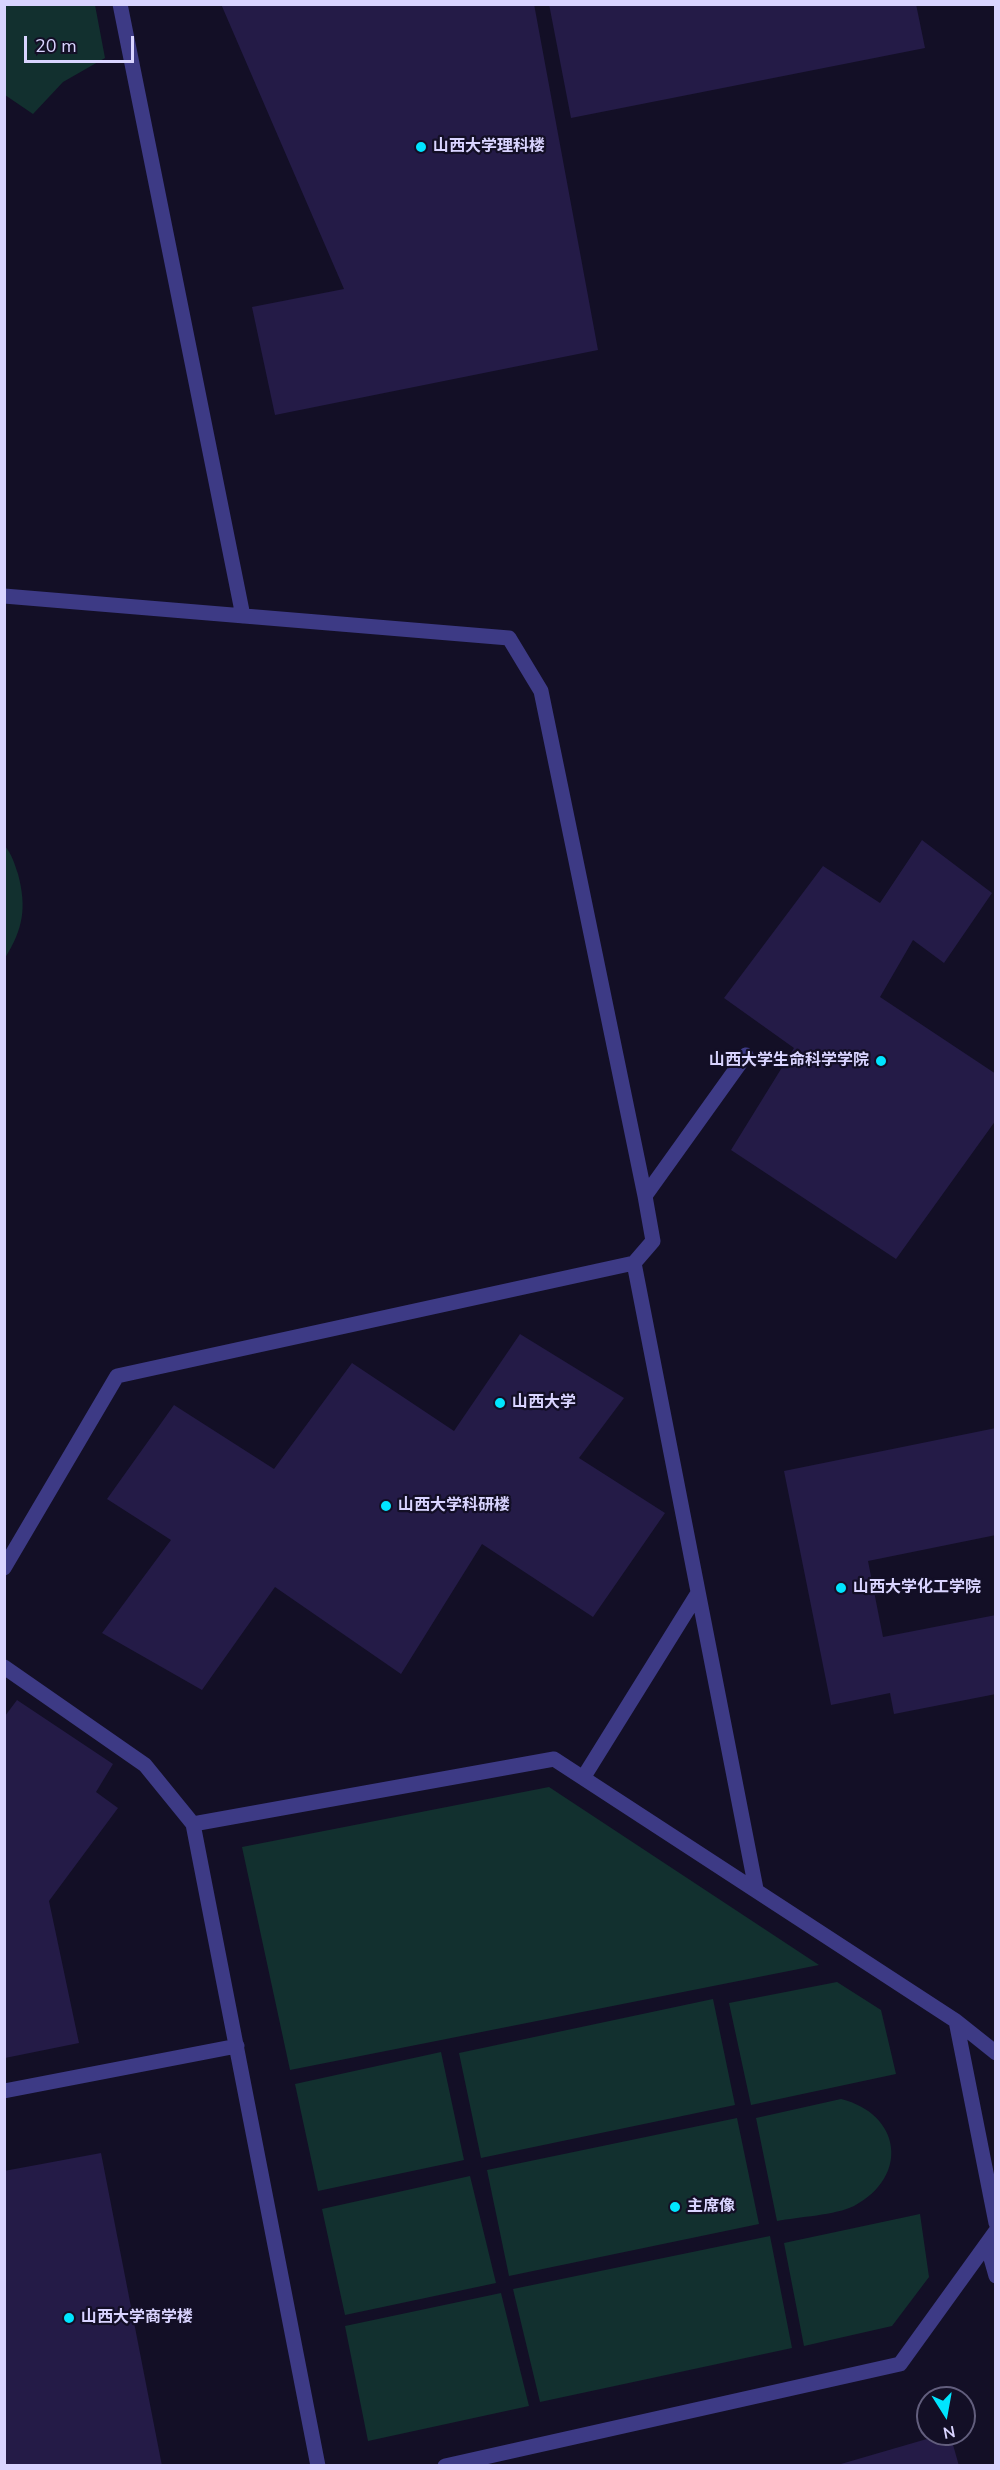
<!DOCTYPE html>
<meta charset="utf-8">
<style>
body{margin:0}
#map{position:relative;width:1000px;height:2470px;overflow:hidden;background:#130f26;font-family:"Nunito Sans",sans-serif}
canvas{display:block}
.frame{position:absolute;inset:0;border:6px solid #d9d4ff;pointer-events:none}
.north{position:absolute;left:916px;top:2386px;width:60px;height:60px;box-sizing:border-box;background:#130f26;border:2px solid #625e7d;border-radius:50%;rotate:169deg;font-size:16px;font-weight:700;line-height:24px;text-align:center;color:#d9d4ff}
.north::after{content:'';display:block;margin:auto;width:21px;height:27px;background:#00e5ff;clip-path:polygon(50% 0,100% 100%,50% 72%,0 100%)}
.scale{position:absolute;left:24px;top:36px;width:110px;height:27px;box-sizing:border-box;border:3px solid #d9d4ff;border-top:0;padding-left:8px;font-size:18px;line-height:21px;white-space:nowrap;color:#d9d4ff;-webkit-text-stroke:4px #130f26;paint-order:stroke}
</style>
<div id="map">
<canvas width="1000" height="2470"></canvas>
<div class="frame"></div>
<div class="north">N</div>
<div class="scale">20 m</div>
</div>
<script>
const ctx = document.querySelector('canvas').getContext('2d');
ctx.lineJoin = 'round';
function paint(path, color) { ctx.fillStyle = color; ctx.fill(path, 'evenodd'); }
function stroke(path, color, width, dash) { ctx.strokeStyle = color; ctx.lineWidth = width; ctx.lineCap = dash ? 'butt' : 'round'; ctx.setLineDash(dash || []); ctx.stroke(path); }
function label(font, color, halo, rows, align = 'center') {
  ctx.font = font + ' "Nunito Sans","Noto Sans SC",sans-serif'; ctx.lineWidth = 4.5; ctx.setLineDash([]); ctx.textBaseline = 'middle'; ctx.strokeStyle = halo; ctx.fillStyle = color; for (const [text, x, y, turn = 0] of rows) {
    ctx.save(); ctx.translate(x, y); ctx.rotate((+turn || 0) * Math.PI / 180); ctx.textAlign = isNaN(turn) ? turn : align; if (halo) ctx.strokeText(text, 0, 0); ctx.fillText(text, 0, 0); ctx.restore();
  }
}
const green = new Path2D(`
 M4 5H95L105 58 63 82 33 114 5 95Z
 M4 845C12 854 14 863 18 874 27 908 23 929 5 958Z
 M549 1787 819 1965 290 2070 242 1847Z
 M837 1982 881 2010 896 2074 751 2105 729 2003Z
 M713 1999 735 2105 481 2158 459 2053Z
 M441 2052 464 2160 318 2191 295 2084Z
 M841 2099C901 2114 910 2176 854 2206 836 2215 798 2217 777 2221L756 2118Z
 M737 2118 759 2224 509 2276 487 2170Z
 M470 2176 496 2283 345 2315 322 2209Z
 M920 2214 929 2277 892 2326 804 2346 784 2243Z
 M770 2236 792 2348 540 2402 513 2289Z
 M501 2293 529 2406 368 2441 345 2326Z`);
const building = new Path2D(`
 M221 4H534L598 350 275 415 252 307 344 289Z
 M549 4H916L925 48 571 118Z
 M922 840 992 893 944 963 913 940 880 997 996 1074V1120L896 1259 731 1150 794 1048 724 998 823 866 880 903Z
 M520 1334 624 1398 579 1458 665 1513 593 1617 482 1544 401 1674 275 1587 202 1690 102 1633 171 1540 107 1499 174 1405 274 1469 352 1363 454 1431Z
 M996 1428V1535L868 1561 883 1637 996 1615V1694L894 1714 890 1693 831 1705 784 1471Z
 M17 1700 113 1764 96 1792 118 1808 49 1901 79 2043 5 2058V1716Z
 M101 2153 162 2466H4V2171Z
 M944 2434H950L959 2466H834Z`);
const minor = new Path2D(`
 M120 4 243 616
 M4 596 509 638 541 691 645 1196
 M634 1263 653 1241 645 1196 746 1055
 M4 1568 117 1376 634 1263 756 1889
 M4 1667 145 1765 193 1824
 M583 1778 698 1593
 M956 2021 996 2223
 M4 2091 237 2046
 M987 2244 996 2276
 M318 2466 193 1824 554 1759 956 2021 996 2053
 M445 2466 900 2364 996 2231`);
const markers = [
 [421,147,6,"#00e5ff"],
 [881,1061,6,"#00e5ff"],
 [500,1403,6,"#00e5ff"],
 [386,1506,6,"#00e5ff"],
 [841,1588,6,"#00e5ff"],
 [675,2207,6,"#00e5ff"],
 [69,2318,6,"#00e5ff"]
];
const poiNames = [
 ["山西大学理科楼",433,147],
 ["山西大学生命科学学院",869,1061,"right"],
 ["山西大学",512,1403],
 ["山西大学科研楼",398,1506],
 ["山西大学化工学院",853,1588],
 ["主席像",687,2207],
 ["山西大学商学楼",81,2318]
];
paint(green, '#12302f');
paint(building, '#241b47');
stroke(minor, '#3d3a85', 15);
for (const [x, y, r, color] of markers) { const dot = new Path2D(); dot.arc(x, y, r, 0, 2 * Math.PI); ctx.fillStyle = color; ctx.fill(dot); stroke(dot, '#130f26', 2); }
label('bold 16px', '#d9d4ff', '#130f26', poiNames, 'left');
</script>
